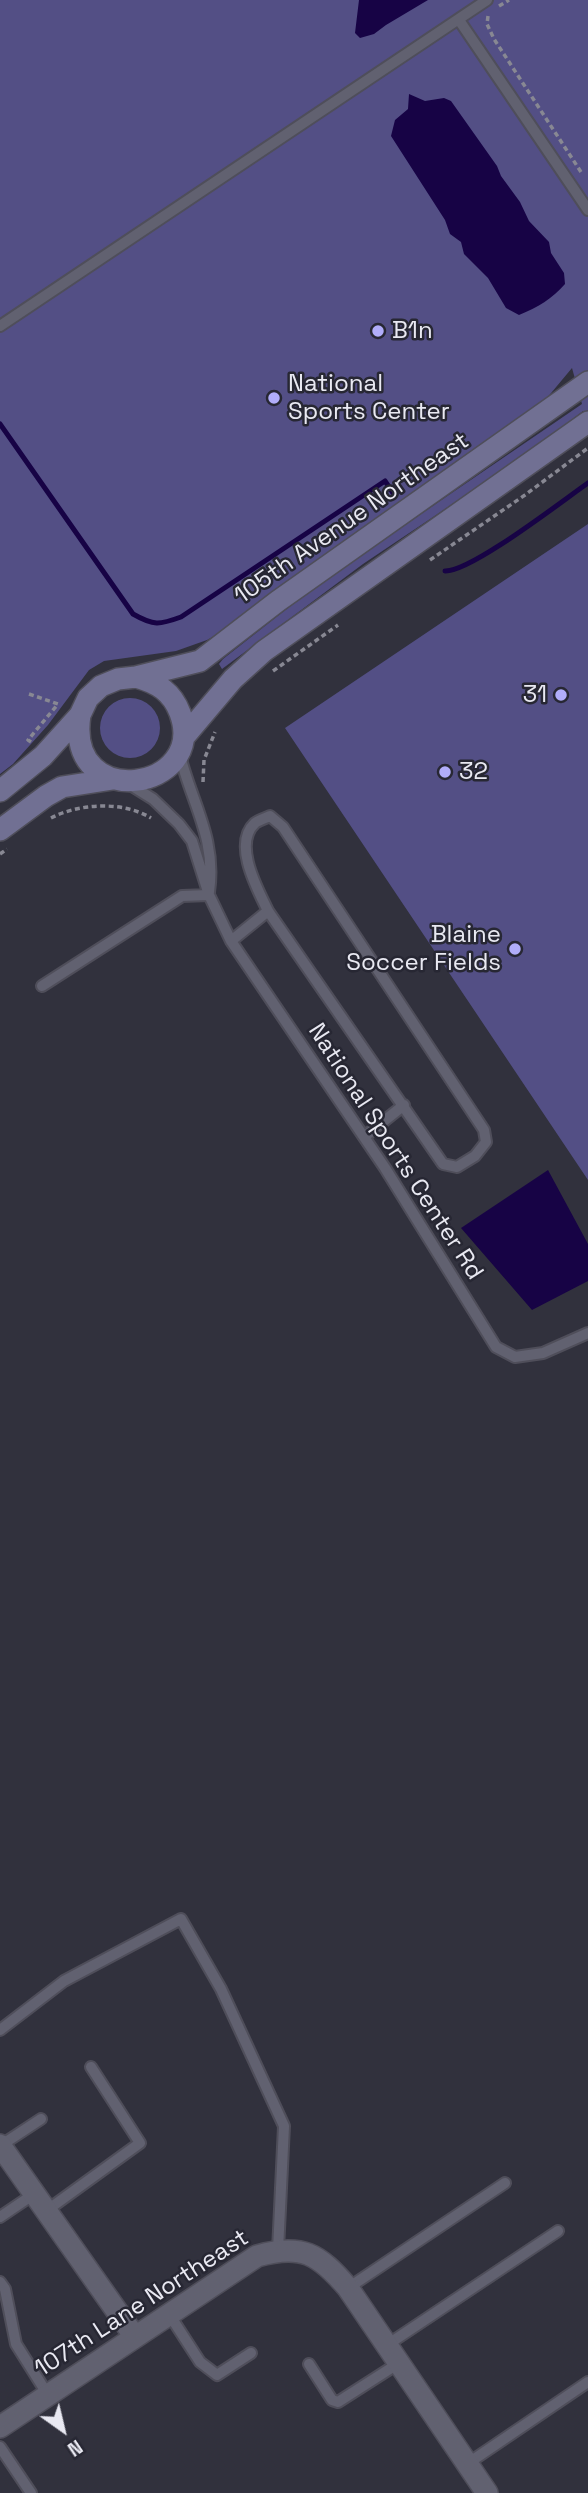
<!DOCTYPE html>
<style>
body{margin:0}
#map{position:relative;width:588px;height:2493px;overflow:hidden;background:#31313d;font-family:"Space Grotesk",sans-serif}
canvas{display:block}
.north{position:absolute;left:28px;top:2395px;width:70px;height:70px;-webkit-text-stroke:5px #272733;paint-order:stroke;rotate:146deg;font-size:19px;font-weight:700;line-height:28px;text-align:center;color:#e9e9f2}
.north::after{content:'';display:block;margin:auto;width:24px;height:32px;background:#e9e9f2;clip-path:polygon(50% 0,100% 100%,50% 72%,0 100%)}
</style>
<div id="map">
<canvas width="588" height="2493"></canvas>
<div class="north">N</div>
</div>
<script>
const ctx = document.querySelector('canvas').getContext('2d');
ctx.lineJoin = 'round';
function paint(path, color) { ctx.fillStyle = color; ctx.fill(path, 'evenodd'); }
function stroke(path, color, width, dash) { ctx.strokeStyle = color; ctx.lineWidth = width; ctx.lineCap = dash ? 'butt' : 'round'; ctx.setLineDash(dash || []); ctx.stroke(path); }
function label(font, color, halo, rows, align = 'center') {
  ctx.font = font + ' "Space Grotesk",sans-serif'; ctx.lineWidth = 5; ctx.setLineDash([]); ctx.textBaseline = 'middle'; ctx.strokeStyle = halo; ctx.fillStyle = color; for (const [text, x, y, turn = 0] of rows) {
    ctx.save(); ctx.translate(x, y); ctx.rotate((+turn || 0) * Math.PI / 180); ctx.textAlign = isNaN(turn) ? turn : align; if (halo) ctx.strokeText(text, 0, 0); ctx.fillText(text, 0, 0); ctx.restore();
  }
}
const green = new Path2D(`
 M0 0H588V427L583 411 536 448 363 564 222 669 219 664 223 659 317 585 582 404 572 368 516 435 278 601 207 640 176 651 104 661 89 670 48 725 13 764 0 774Z
 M588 524V1180L285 728Z
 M100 728a30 30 0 1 1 60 0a30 30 0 1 1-60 0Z`);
const water = new Path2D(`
 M359 0H428L386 25 374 34 360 38 355 33Z
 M409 94 425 101 444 98 451 101 497 166 501 176 520 202 529 221 549 242 551 253 564 273 565 284C552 299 538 307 519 315L506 308 488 278 464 254 461 242 450 234 445 220 391 136 395 120 408 109Z
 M548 1170 588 1244V1281L532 1310 461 1228Z`);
const stream = new Path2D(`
 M0 424 133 614C154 626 159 625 181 617L385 481 393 493
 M445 571C471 572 562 501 588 483`);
const path = new Path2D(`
 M499 6 509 0
 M488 16 487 24 494 39 581 172
 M430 560 525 495 588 448
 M273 671 338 625
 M29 694 58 704 28 740 31 742
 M203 782 204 760 215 732
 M51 818C80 803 123 801 151 818
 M0 854 7 849`);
const lane = new Path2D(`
 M459 20 588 210
 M0 326 487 0
 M179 752C191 802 217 838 209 892
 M129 784 153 799 179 824 192 841 209 895 231 941 385 1168 496 1347 515 1357 543 1353 588 1333
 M231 941 268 911C258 890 232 844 255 823 259 820 266 818 270 816L283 827 484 1130 486 1142 475 1156 457 1167 443 1164 268 911
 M42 986 182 896 209 895
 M364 1137 404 1105
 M0 2030 64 1981 181 1919 221 1989 284 2126 278 2250
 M0 2146 41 2119
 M46 2211 140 2143 91 2067
 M0 2217 34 2194
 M0 2282 5 2289 16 2344 48 2395
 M348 2288 505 2183
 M169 2314 200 2362 217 2375 251 2353
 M387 2345 558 2231
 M309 2364 332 2400 338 2402 399 2363
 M0 2447 31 2493
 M467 2464 588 2382`);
const street = new Path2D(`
 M0 2145 135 2337
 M0 2427 257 2256C302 2243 319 2254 348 2288L487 2493`);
const secondary = new Path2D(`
 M80 715C65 814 209 791 180 713 172 692 158 683 136 677
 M184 737 233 679 264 651 588 422
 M0 791 43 756 80 715 88 698 101 686 118 679 136 677 200 661 278 601 588 382
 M0 830 46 796 62 787 113 779`);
const markers = [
 [378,331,7,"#b1adfa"],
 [274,398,7,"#b1adfa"],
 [561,695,7,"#b1adfa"],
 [445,772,7,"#b1adfa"],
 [515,949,7,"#b1adfa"]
];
const poiNames = [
 ["B1n",392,331],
 ["National",288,384],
 ["Sports Center",288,412],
 ["31",547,695,"right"],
 ["32",459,772],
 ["Blaine",501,935,"right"],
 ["Soccer Fields",501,963,"right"]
];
const streetNames = [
 ["105th Avenue Northeast",352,519,-35],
 ["National Sports Center Rd",395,1152,57],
 ["107th Lane Northeast",142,2304,-33]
];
paint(green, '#534f85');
paint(water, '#170345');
stroke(stream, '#170345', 5);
stroke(lane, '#4f4e5a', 14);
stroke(street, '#4f4e5a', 24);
stroke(secondary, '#4f4e5a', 24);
stroke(path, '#888893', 3.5, [5, 3.5]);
stroke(lane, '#616170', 10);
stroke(street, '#616170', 21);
stroke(secondary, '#717093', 21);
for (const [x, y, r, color] of markers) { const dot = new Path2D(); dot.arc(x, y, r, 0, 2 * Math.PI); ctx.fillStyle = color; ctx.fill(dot); stroke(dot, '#272733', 2.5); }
label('24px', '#e9e9f2', '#272733', poiNames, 'left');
label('24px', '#e9e9f2', '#272733', streetNames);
</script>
